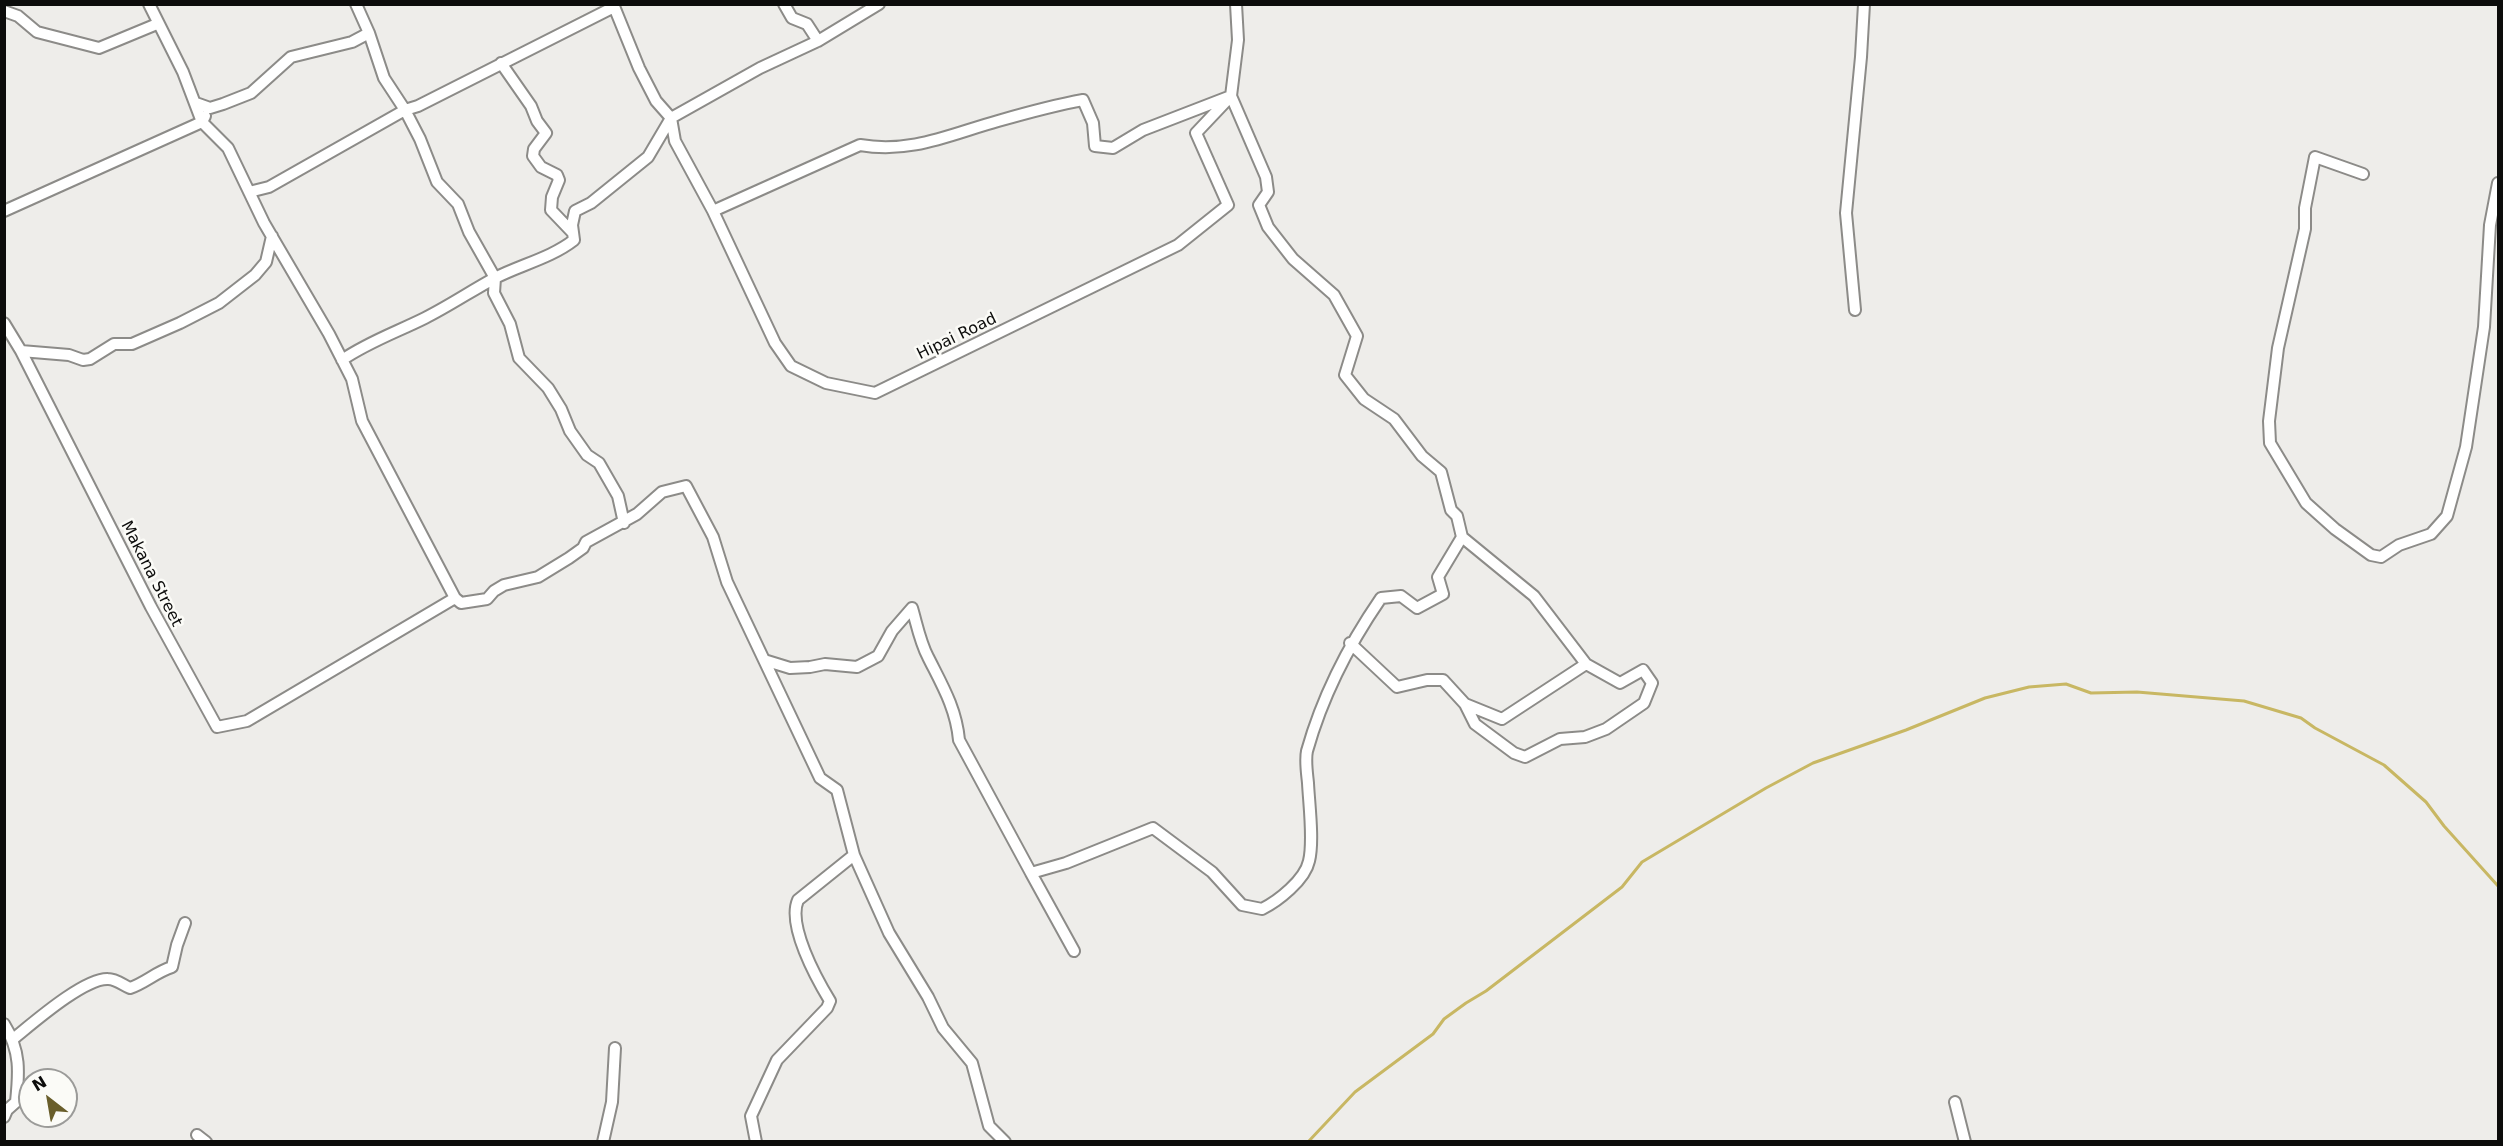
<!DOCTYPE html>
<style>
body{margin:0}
#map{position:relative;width:2503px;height:1146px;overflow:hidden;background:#eeedea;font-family:"DejaVu Sans",sans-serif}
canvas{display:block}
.frame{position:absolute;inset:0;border:6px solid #0c0c0b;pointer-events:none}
.north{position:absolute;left:18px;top:1068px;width:60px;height:60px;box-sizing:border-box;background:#fbfbf7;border:2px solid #9b9b99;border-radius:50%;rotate:329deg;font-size:16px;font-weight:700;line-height:24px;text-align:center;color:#0c0c0b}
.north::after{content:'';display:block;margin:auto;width:21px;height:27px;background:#695e2b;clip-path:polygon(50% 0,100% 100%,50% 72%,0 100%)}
</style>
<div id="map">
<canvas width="2503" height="1146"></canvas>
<div class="frame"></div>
<div class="north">N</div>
</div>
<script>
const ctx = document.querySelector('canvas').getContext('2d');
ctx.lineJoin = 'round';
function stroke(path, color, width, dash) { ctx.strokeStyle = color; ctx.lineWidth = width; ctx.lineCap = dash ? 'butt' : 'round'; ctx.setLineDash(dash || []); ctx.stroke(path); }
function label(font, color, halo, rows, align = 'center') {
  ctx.font = font + ' "DejaVu Sans",sans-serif'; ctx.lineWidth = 5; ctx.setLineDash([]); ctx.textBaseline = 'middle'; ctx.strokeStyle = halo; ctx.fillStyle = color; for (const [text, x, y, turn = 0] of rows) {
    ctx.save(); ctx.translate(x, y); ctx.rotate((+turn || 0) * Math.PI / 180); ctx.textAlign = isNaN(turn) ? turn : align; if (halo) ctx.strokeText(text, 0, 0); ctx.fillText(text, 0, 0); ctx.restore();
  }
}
const stream = new Path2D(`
 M1308 1142 1355 1092 1433 1034 1444 1019 1466 1003 1486 991 1622 887 1642 862 1766 788 1813 763 1906 730 1985 698 2029 687 2066 684 2091 693 2137 692 2244 701 2301 718 2315 728 2384 765 2426 802 2444 826 2498 886`);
const street = new Path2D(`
 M356 4 369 33
 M613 4 639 68 656 101 671 118 675 141 713 211 775 343 791 366 826 383 875 393 1178 245 1228 205 1196 133 1231 96 1238 40 1236 4
 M784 4 792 18 807 24 818 41
 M4 11 18 16 37 32 99 48 157 24
 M501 63 531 106 537 121 546 133 534 149 533 156 541 167 557 175 559 180 552 197 551 210 573 233
 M196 103 210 108 223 104 251 93 291 57 352 42 369 33 384 78 405 110 420 139 437 182 458 204 469 232 495 278C520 265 551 258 574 240L572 225 575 211 591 203 648 157 671 118 760 68 818 41 879 4
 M2363 174 2315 157 2305 208V229L2278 348 2269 421 2270 443 2306 503 2335 529 2371 555 2381 557 2399 545 2431 534 2447 516 2466 447 2484 327 2490 225 2498 183
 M249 192 269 187 405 110 418 106 614 7
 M4 211 202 122 205 116
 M713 211 860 145C911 154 951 134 998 121 1026 113 1055 105 1083 100L1093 123 1095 146 1113 148 1143 130 1231 96 1266 177 1268 192 1259 205 1268 227 1293 259 1334 295 1357 336 1345 375 1364 399 1394 419 1422 456 1441 472 1451 510 1457 516 1462 537 1438 577 1443 594 1417 608 1401 596 1381 598C1348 646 1323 694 1307 751 1305 760 1307 773 1308 783 1309 804 1314 841 1309 861 1305 880 1278 901 1262 909L1242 905 1212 872 1153 828 1066 863 1031 873 959 740C956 708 942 685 928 657 920 642 917 625 912 608L892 631 878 656 857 667 825 664 810 667 790 668 764 660
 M1855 310 1846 213 1861 57 1864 4
 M4 323 21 351 151 607 217 727 247 721 455 598 362 421 352 379 329 334 264 223 228 148 202 122 183 72 149 4
 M21 351 69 355 83 360 90 359 114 344H132L180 323 219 303 255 275 266 262 272 236
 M342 360C368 342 397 332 425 318 449 306 471 291 495 278L494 293 510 324 519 358 548 388 561 409 570 431 587 455 599 463 618 496 624 523
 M1462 537 1534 596 1586 664
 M455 598 461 603 487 599 494 591 504 585 538 577 569 558 583 548 586 542 637 514 662 492 686 486 713 537 727 582 820 778 837 790 854 855 889 933 928 997 943 1028 972 1063 989 1126 1005 1142
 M1350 643 1397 687 1427 680H1443L1465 704 1475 724 1514 753 1525 757 1560 739 1585 737 1606 729 1644 703 1652 683 1643 670 1620 683 1586 664 1502 719 1465 704
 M1031 873 1074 951
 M4 1024C21 1051 19 1073 16 1102L7 1110 4 1117
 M13 1039C33 1023 84 978 108 979 116 979 123 985 130 988 145 983 156 972 172 967L177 945 185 923
 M1955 1102 1965 1142
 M197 1135 206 1142
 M603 1142 612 1102 615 1048
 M756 1142 751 1116 777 1060 827 1008 830 1001C816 978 787 925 798 900L854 855`);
const streetNames = [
 ["Hipai Road",957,337,-26],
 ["Makana Street",151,574,63]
];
stroke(stream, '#c8b763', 3);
stroke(street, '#8c8b88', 14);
stroke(street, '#fff', 10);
label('16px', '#0c0c0b', '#fbfbf7', streetNames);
</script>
